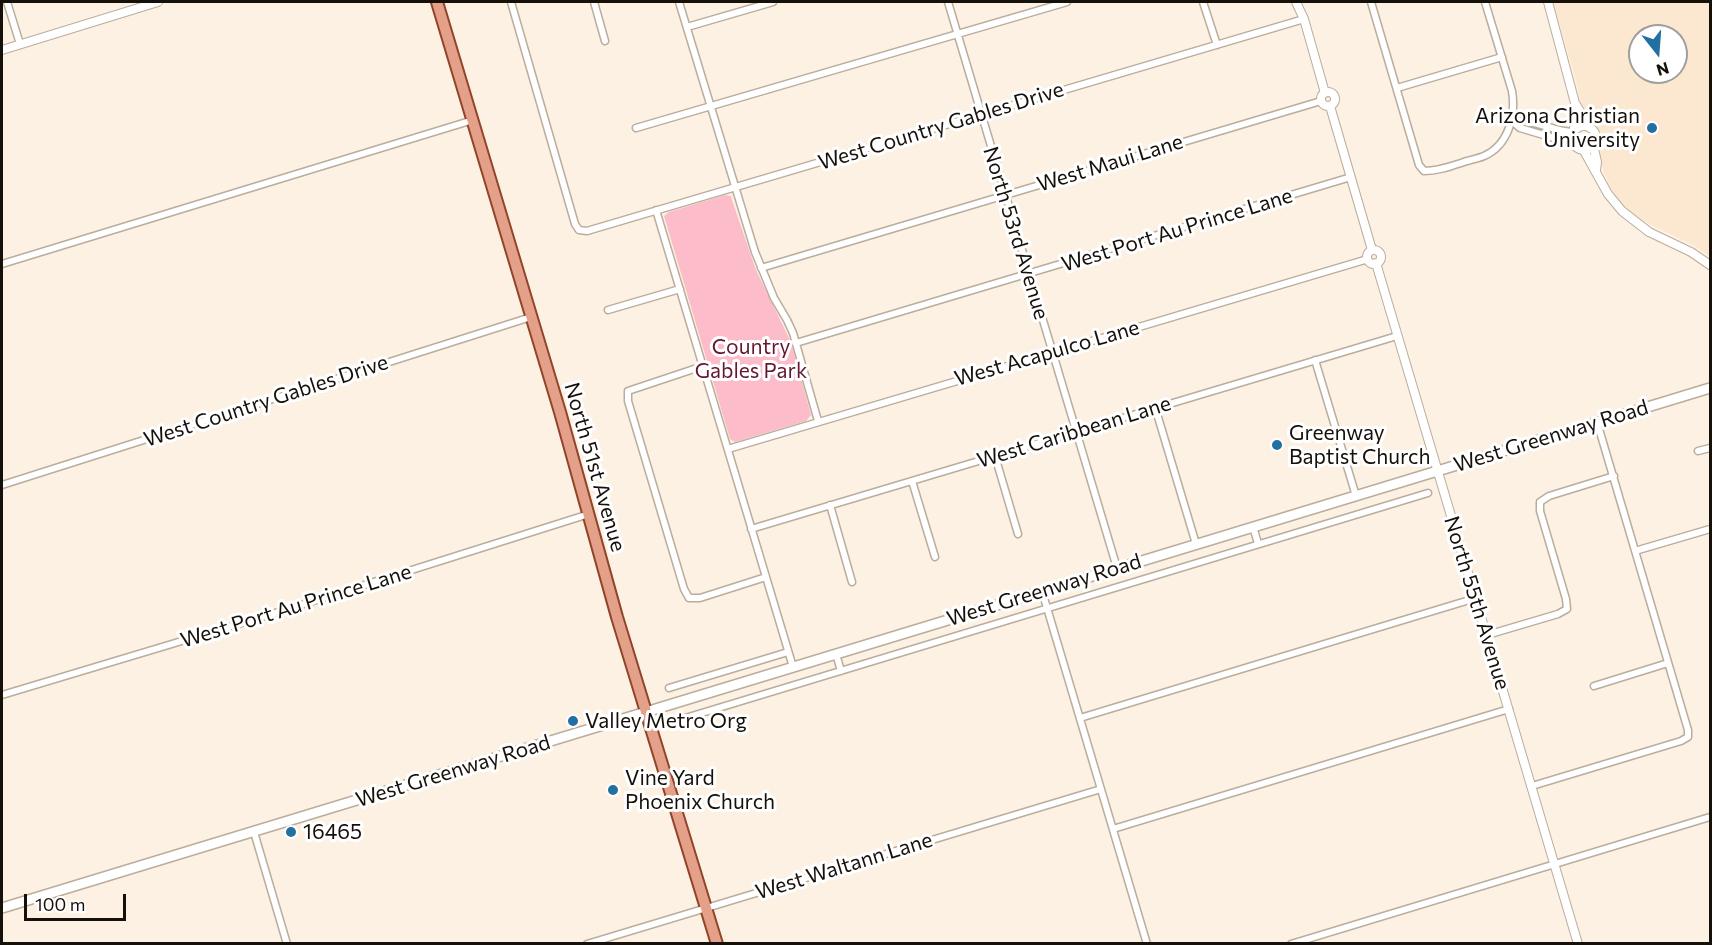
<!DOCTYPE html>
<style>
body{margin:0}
#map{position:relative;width:1712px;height:945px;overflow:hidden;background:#fdf1e3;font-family:Commissioner,sans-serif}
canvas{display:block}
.frame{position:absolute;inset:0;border:3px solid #15100a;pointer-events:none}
.north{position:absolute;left:1628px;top:24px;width:60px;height:60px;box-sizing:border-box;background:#fff;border:2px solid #a19f9d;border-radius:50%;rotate:163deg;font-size:16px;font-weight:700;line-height:24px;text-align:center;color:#15100a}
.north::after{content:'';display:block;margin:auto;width:21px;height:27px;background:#226fa1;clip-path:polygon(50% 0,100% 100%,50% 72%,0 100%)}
.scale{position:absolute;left:24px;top:894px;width:102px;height:27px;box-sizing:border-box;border:3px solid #15100a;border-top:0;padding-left:8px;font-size:18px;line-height:21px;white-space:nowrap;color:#15100a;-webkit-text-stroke:4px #fff;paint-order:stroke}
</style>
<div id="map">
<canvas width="1712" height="945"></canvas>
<div class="frame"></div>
<div class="north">N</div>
<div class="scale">100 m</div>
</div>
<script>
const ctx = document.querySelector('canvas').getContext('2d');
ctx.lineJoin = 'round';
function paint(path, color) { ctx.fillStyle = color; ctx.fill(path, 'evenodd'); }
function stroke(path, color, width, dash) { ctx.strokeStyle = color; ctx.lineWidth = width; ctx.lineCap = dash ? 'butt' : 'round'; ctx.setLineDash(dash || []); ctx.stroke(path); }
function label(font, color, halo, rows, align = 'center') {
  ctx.font = font + ' Commissioner,sans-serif'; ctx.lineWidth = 6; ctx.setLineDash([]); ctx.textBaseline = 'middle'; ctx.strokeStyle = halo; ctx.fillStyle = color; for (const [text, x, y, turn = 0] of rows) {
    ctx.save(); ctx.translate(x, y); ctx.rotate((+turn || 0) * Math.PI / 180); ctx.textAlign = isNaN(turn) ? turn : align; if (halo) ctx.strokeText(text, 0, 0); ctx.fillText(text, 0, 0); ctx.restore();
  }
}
const built = new Path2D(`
 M1553 2H1710V257L1695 246 1637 218 1624 205 1612 190 1599 161 1596 130 1582 110 1576 80ZM1640 36H1676V72H1640Z`);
const green = new Path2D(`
 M725 195 731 196 732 200 756 270 791 342 811 415 806 421 735 442 730 439 664 216 669 212Z`);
const minor = new Path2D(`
 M7 2 20 44
 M511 2 575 224 579 230 587 231 1304 19
 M594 2 605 41
 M679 2 755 252 774 298 787 320 793 333 818 421
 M948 2 1117 568
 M1203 2 1217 45
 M1371 2 1419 165 1424 171C1437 171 1449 167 1461 163 1469 160 1477 159 1484 156 1509 145 1516 115 1512 91L1485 2
 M687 27 773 2
 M1397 88 1502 57
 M1512 121 1520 128 1574 144
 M1512 121C1533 119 1552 131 1573 132
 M636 128 1067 2
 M656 210 793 667
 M2 264 473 120
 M761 268 1321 101
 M608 310 680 289
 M796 343 1351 177
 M1315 360 1356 496
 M703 366 628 391V401L684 589 689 598H700L766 577
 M1155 407 1196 544
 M728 449 1368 259
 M1698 451 1710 448
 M995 456 1018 534
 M912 481 935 557
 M2 485 531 317
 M830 505 852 582
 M1253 527 1258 543
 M751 529 1397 336
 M1635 551 1710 529
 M1042 591 1147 944
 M1487 635 1558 614 1567 609 1566 599 1540 511V502L1549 496 1614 476
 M836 654 841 671
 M1594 686 1668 663
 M669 688 788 652
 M2 695 285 610 589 514
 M1080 718 1476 598
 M682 719 1428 493
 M1532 786 1681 741 1688 737V730L1597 422
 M1113 829 1509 709
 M254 832 287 944
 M587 944 1101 789
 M1291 944 1710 817`);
const tertiary = new Path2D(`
 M1296 2 1304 19 1325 93
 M1548 2 1575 103 1590 128
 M2 50 158 2
 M1321 99a7 7 0 1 1 14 0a7 7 0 1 1-14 0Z
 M1330 106 1372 250
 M1572 138a12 12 0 1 1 24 0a12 12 0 1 1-24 0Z
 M1574 130 1575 104
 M1593 145 1597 162 1596 170
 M1583 149 1608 194 1622 211 1649 232 1691 252 1710 265
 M1367 257a7 7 0 1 1 14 0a7 7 0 1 1-14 0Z
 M1376 263 1578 944`);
const secondary = new Path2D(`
 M2 908 1710 388`);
const primary = new Path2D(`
 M437 2 560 412 617 617 717 944`);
const markers = [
 [1652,128,6,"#226fa1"],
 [1277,445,6,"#226fa1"],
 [573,721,6,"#226fa1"],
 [613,790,6,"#226fa1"],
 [291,832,6,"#226fa1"]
];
const poiNames = [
 ["Arizona Christian",1640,116,"right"],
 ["University",1640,140,"right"],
 ["Greenway",1289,433],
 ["Baptist Church",1289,457],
 ["Valley Metro Org",585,721],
 ["Vine Yard",625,778],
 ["Phoenix Church",625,802],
 ["16465",303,832]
];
const streetNames = [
 ["West Country Gables Drive",941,126,-17],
 ["West Maui Lane",1110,163,-17],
 ["West Port Au Prince Lane",1177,230,-17],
 ["North 53rd Avenue",1016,233,73],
 ["West Acapulco Lane",1047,353,-16],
 ["West Country Gables Drive",266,401,-18],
 ["West Caribbean Lane",1074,432,-17],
 ["West Greenway Road",1551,436,-17],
 ["North 51st Avenue",595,467,74],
 ["West Greenway Road",1044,590,-17],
 ["North 55th Avenue",1477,603,73],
 ["West Port Au Prince Lane",296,606,-17],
 ["West Greenway Road",453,771,-17],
 ["West Waltann Lane",844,866,-17]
];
const parkNames = [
 ["Country",751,347],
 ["Gables Park",751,371]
];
paint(built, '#fce8d0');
paint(green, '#fcbcc9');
stroke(minor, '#baad9c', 9);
stroke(tertiary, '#baad9c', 10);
stroke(secondary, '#baad9c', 12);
stroke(primary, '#90452a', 14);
stroke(minor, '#fff', 6);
stroke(tertiary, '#fff', 8);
stroke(secondary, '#fff', 9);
stroke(primary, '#e4a089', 10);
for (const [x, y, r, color] of markers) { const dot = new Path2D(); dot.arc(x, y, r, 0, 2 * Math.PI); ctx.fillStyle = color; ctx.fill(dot); stroke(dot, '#fff', 2); }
label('21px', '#15100a', '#fff', poiNames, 'left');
label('21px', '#15100a', '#fff', streetNames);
label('21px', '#651631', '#fff', parkNames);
</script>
